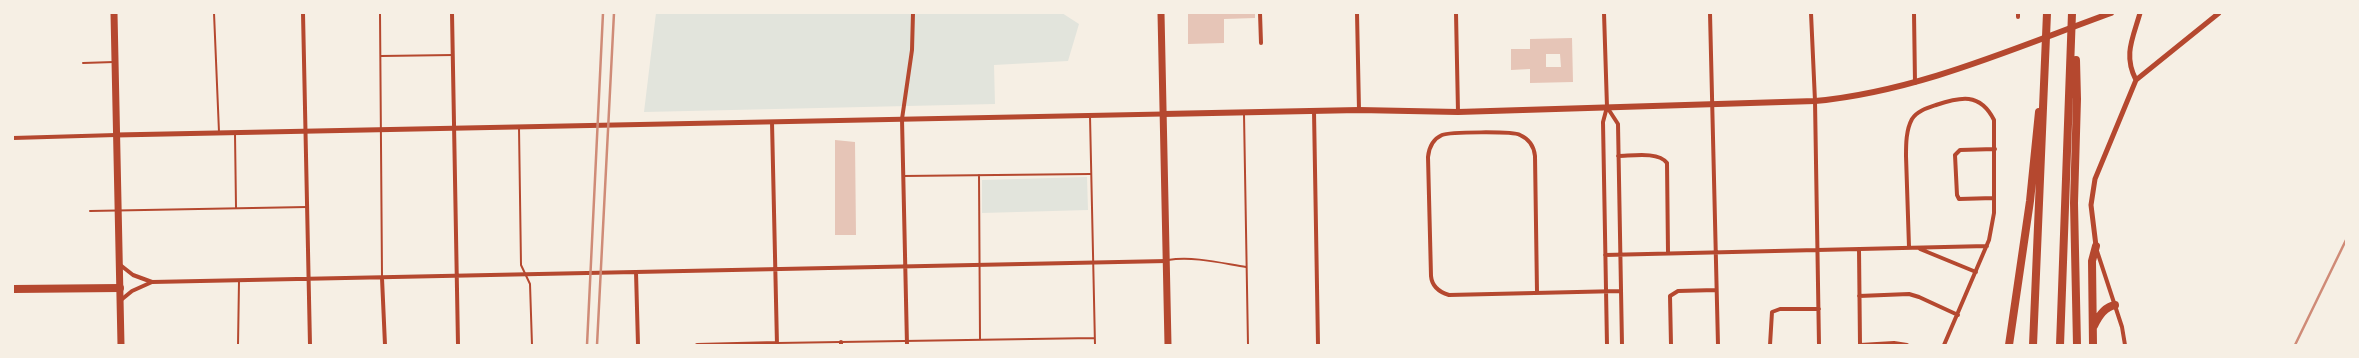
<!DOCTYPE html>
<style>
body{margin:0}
#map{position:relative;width:2359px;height:358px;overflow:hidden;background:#f6efe4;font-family:Raleway,sans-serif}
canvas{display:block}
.frame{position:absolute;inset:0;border:14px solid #f6efe4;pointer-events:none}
</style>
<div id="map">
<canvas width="2359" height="358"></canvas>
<div class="frame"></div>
</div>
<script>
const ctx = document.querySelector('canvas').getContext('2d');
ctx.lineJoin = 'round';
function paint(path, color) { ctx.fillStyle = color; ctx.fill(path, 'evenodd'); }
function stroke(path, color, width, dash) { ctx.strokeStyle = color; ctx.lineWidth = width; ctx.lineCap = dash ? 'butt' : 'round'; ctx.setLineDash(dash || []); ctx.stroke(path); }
const green = new Path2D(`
 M656 13H1062L1079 24 1068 61 994 65 995 104 644 112Z
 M1087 177 1088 210 982 213V180Z`);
const building = new Path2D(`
 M1188 13H1255V18L1224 19V43L1188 44Z
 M1572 38 1573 82 1530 83V69L1511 70V49H1530V39ZM1546 54H1560L1561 67H1546Z
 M835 140 855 142 856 235H835Z`);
const service = new Path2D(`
 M214 13 219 132
 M380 13 382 276
 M381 56 453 55
 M83 63 114 62
 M1244 114 1248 345
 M1090 116 1095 345
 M519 128 521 265 530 284 532 345
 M235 134 236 207
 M979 175 980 339
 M903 176 1090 174
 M90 211 307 207
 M1168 260C1193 256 1221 263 1246 267
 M777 343 1094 338
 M238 345 239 281`);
const minor = new Path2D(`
 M303 13 310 345
 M452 13 458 345
 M1260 13 1261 43
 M1357 13 1359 110
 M1456 13 1458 112
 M1604 13 1607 107 1603 122 1607 345
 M1710 13 1718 345
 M1811 13 1815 101 1819 345
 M1914 13 1915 83
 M2018 13V17
 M1607 107 1618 124 1622 345
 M1314 111 1318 345
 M772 122 777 345
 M13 138 116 135
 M1618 156C1631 156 1658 151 1667 163L1668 253
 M1994 198 1959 199 1957 195 1955 155 1960 150 1995 149
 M1909 247 1906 156C1906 144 1906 130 1912 119 1917 111 1927 108 1936 105 1960 97 1980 92 1994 120V213L1989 240 1944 345
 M2096 248 2122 327 2125 345
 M1859 249 1860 345
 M1920 249 1976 272
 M1605 255 1987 246
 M119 264 133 275 152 282
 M636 272 638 345
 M382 278 385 345
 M1537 292 1535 156C1534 146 1529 139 1520 135 1513 131 1449 132 1442 135 1433 139 1429 147 1428 157L1431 276C1432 287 1439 292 1449 295L1620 291
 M1859 296 1909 294 1919 297 1958 315
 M121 300 132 291 152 282 1167 261
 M841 342V345
 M697 345 777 343
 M907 345 902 119 912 50 913 13
 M1671 345 1670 296 1678 291 1716 290
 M1770 345 1772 312 1780 309H1819
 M1860 345 1894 343 1907 345`);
const tertiary = new Path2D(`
 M2136 80C2123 55 2133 38 2140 13
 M116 135 1163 114
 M2096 246 2091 205 2095 179 2136 80 2219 13`);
const secondary = new Path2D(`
 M1163 114 1359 110 1458 112 1815 101C1919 91 2014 48 2111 13`);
const primary = new Path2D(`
 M114 13 121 345
 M1161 13 1168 345`);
const motorway = new Path2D(`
 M2076 60 2077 99 2074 203 2077 345
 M13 289 120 288
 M2094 326C2098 317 2104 307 2115 305
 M2009 345 2030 201 2039 112
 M2033 345 2047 13
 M2060 345 2072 13
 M2093 345 2092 261 2096 246`);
const rail = new Path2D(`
 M587 345 603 13
 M597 345 614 13
 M2295 345 2346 240`);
paint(green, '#e2e4dc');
paint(building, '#e6c5b7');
stroke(service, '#b5482f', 2);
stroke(minor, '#b5482f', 4);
stroke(tertiary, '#b5482f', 5);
stroke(secondary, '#b5482f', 6);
stroke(primary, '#b5482f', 7);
stroke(motorway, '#b5482f', 8);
stroke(rail, '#cf8b77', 2.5);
</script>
